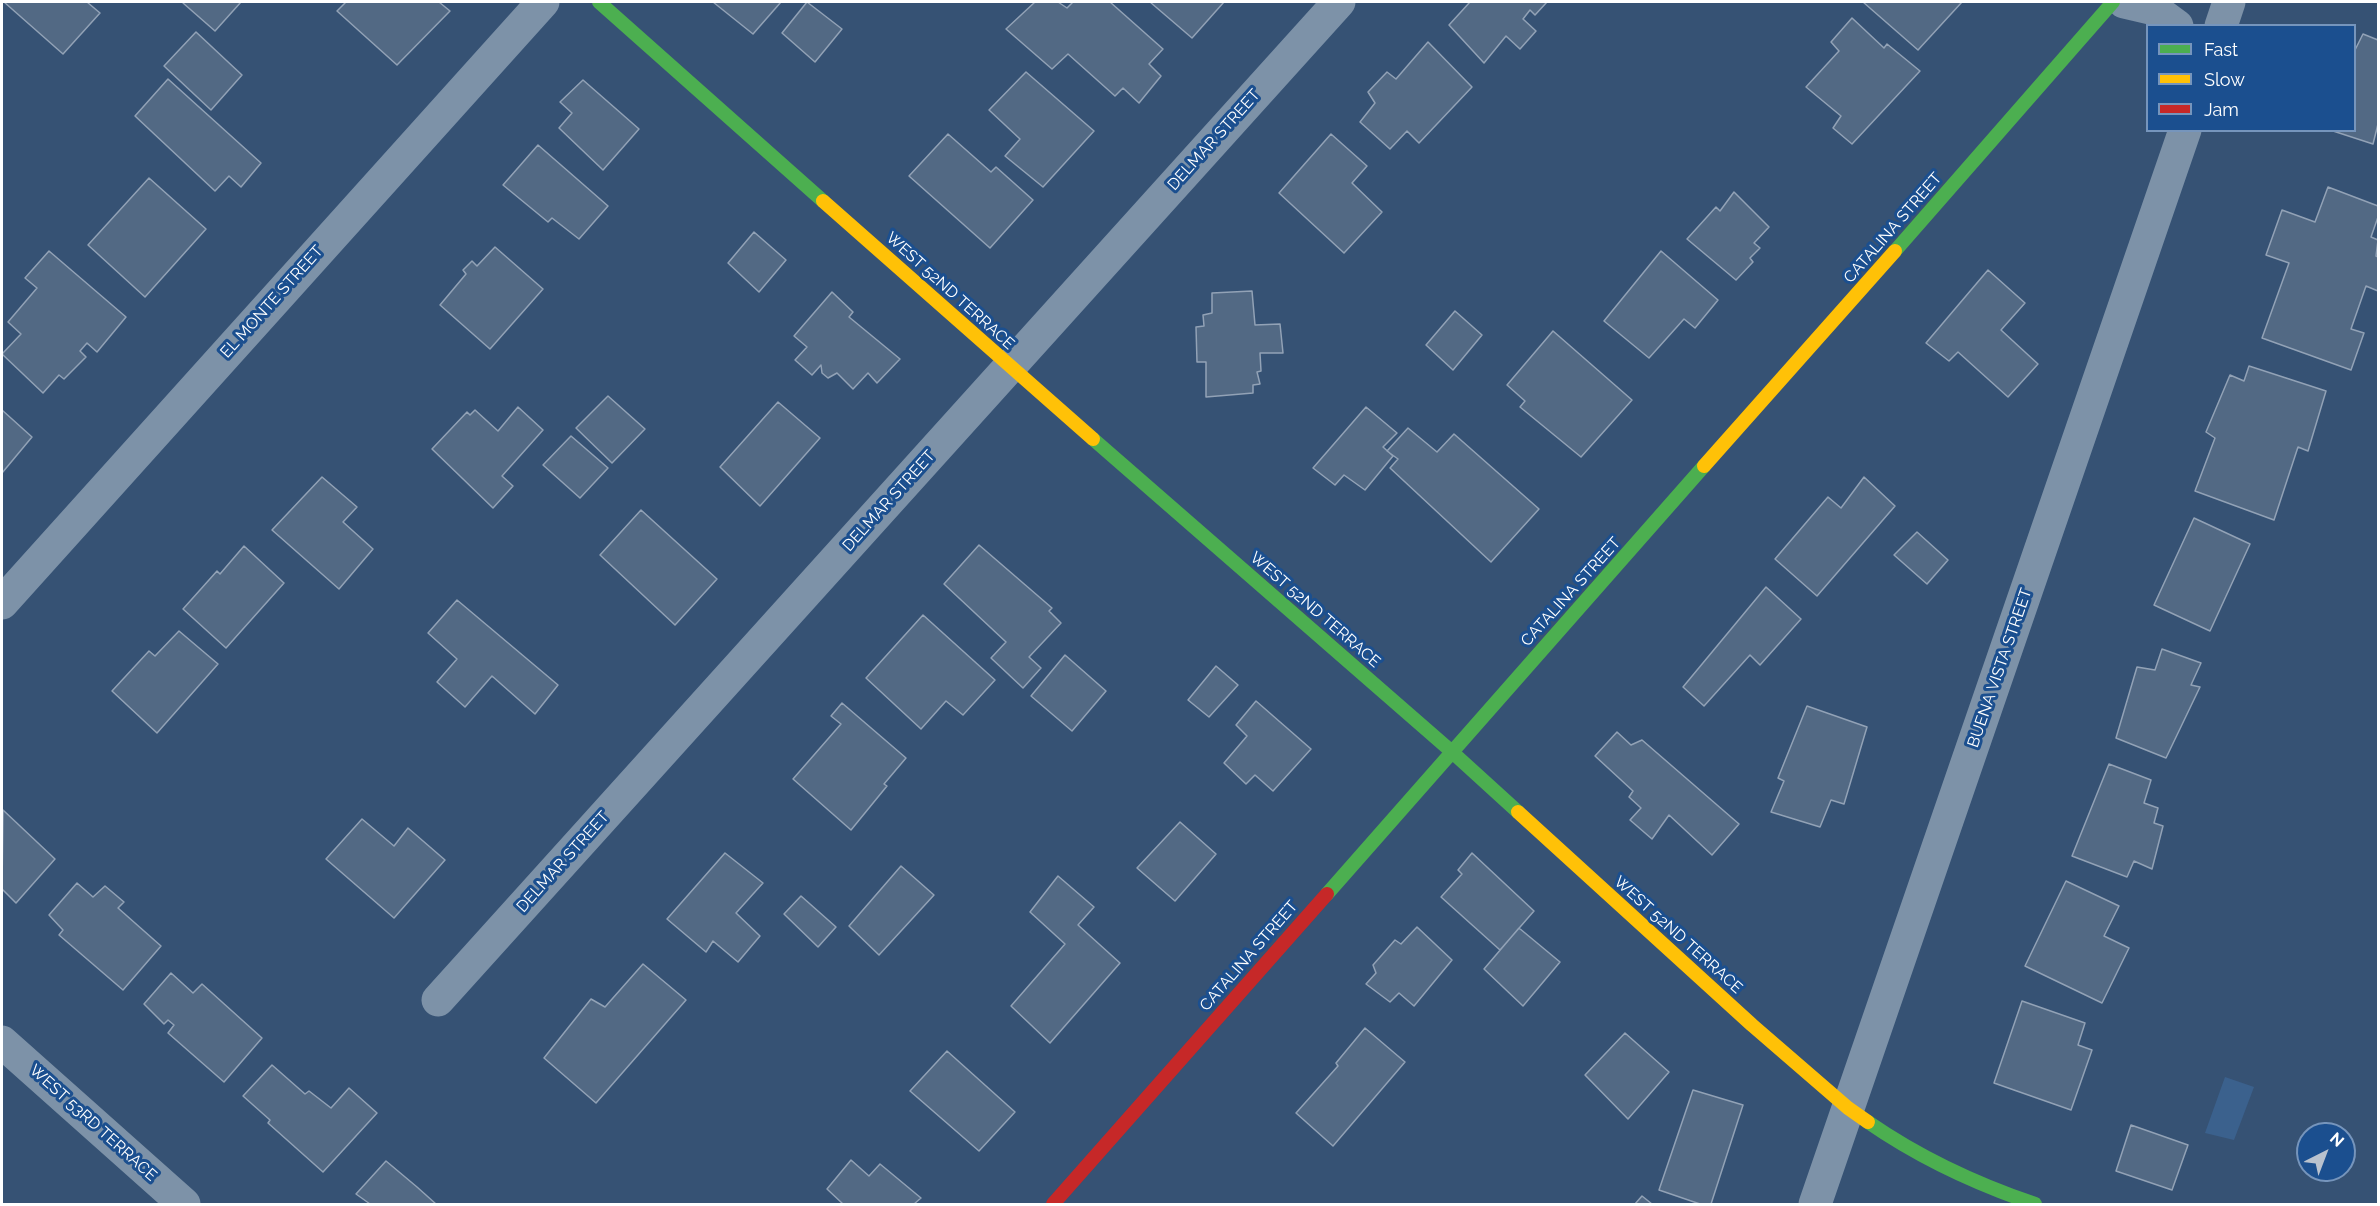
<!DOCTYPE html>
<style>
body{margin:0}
#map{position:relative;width:2380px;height:1206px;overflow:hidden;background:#365274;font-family:Raleway,sans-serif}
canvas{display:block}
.frame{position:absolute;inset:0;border:3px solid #fff;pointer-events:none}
.legend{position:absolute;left:2146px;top:24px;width:210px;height:108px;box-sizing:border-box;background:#1b4f8f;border:2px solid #7695bc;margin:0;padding:8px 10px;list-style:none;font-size:18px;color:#fff}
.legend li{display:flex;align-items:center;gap:12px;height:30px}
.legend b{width:30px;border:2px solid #7695bc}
.north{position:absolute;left:2296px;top:1122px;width:60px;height:60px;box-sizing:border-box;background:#1b4f8f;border:2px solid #7695bc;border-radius:50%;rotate:42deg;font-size:16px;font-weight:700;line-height:24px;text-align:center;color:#fff}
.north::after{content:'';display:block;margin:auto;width:21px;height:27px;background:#b9c2ce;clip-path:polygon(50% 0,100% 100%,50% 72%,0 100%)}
</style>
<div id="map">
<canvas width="2380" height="1206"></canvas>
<div class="frame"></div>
<ul class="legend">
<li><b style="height:8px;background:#4caf50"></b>Fast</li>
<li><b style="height:8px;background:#ffc107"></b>Slow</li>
<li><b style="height:8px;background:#c62828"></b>Jam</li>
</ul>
<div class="north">N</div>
</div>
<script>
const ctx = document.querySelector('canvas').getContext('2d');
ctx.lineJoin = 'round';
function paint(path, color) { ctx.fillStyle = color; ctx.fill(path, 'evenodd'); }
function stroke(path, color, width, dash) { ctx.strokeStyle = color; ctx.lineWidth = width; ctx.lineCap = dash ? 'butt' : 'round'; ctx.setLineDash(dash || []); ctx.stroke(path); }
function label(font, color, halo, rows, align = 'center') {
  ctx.font = font + ' Raleway,sans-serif'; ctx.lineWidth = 6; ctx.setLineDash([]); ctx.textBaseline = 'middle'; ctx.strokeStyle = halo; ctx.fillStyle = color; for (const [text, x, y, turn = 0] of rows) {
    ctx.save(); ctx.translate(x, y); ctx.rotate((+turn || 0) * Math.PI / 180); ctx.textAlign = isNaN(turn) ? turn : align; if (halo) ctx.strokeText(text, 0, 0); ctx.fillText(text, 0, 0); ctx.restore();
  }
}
const water = new Path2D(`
 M2225 1077 2254 1087 2234 1140 2205 1133Z`);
const building = new Path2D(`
 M4 2H87L100 13 63 54Z
 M184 2H241L215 31 183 3Z
 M346 2H439L450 11 397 65 337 11Z
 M713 2H781L753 34Z
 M807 2 842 29 815 62 782 33Z
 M1035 2H1058L1067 8 1073 2H1110L1163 49 1149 64 1161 76 1139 103 1123 88 1115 96 1068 54 1052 69 1006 29Z
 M1150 2H1224L1192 38Z
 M1470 2H1547L1535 15 1530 10 1523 19 1536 31 1520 49 1506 36 1484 63 1449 25Z
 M1863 2H1962L1918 50Z
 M1852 18 1884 48 1887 44 1920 71 1852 144 1833 128 1841 116 1806 87 1839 51 1831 42Z
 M196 32 242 75 211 110 164 66Z
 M2363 34 2378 40V124L2373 144 2330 130H2354V52Z
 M1428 42 1472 87 1419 143 1407 131 1390 149 1360 122 1375 103 1368 92 1387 72 1396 79Z
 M1026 72 1094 131 1043 187 1005 156 1020 139 989 110Z
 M168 79 261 163 241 187 229 176 215 191 135 116Z
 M583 80 639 129 603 170 559 128 572 113 560 102Z
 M948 134 991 172 996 167 1033 200 990 248 909 176Z
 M1331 134 1367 166 1352 183 1382 212 1344 253 1279 193Z
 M538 145 608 206 579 239 552 218 548 222 503 185Z
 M149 178 206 229 145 297 88 245Z
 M2328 187 2378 206V217L2371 237 2378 240 2376 256 2378 257V291L2366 286 2351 329 2364 333 2351 370 2262 338 2289 263 2266 255 2282 210 2315 222Z
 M1734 192 1769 227 1754 243 1760 248 1750 258 1753 262 1736 280 1687 239 1716 207 1720 211Z
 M754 232 786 260 759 292 728 263Z
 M495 247 543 289 490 349 440 305 466 274 463 270 472 261 477 266Z
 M49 251 126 317 97 352 87 343 80 351 86 357 64 379 59 375 43 393 2 354 21 334 8 322 37 288 25 278Z
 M1661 251 1718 300 1695 328 1684 319 1649 358 1604 321Z
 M1988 270 2025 303 2001 330 2038 364 2008 397 1958 352 1949 361 1926 343Z
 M1252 291 1255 325 1280 324 1283 353H1260L1261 371 1257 372 1260 384 1253 385V393L1206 397V362H1197L1196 327 1204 326 1203 315 1212 313V293Z
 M832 292 853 312 849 317 900 359 877 383 868 373 853 389 837 373 828 378 822 373 821 365 812 375 795 360 807 347 794 336Z
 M1455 311 1482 335 1453 370 1426 345Z
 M1553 331 1632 400 1581 457 1520 407 1525 401 1507 385Z
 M2249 366 2326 391 2308 451 2298 447 2274 520 2195 491 2215 438 2206 432 2230 375 2244 381Z
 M608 396 645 429 612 463 576 428Z
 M778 402 820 438 760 506 720 467Z
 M518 407 543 430 502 476 513 486 493 508 432 449 467 412 470 415 475 410 498 431Z
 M1366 407 1397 433 1383 447 1393 456 1365 490 1344 475 1335 485 1313 468Z
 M2 410 32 437 2 473Z
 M1408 428 1437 452 1454 434 1539 509 1491 562 1390 468 1398 459 1387 451Z
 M571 436 608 468 580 498 543 465Z
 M322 477 357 507 343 522 373 549 339 589 272 530Z
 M1864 477 1895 506 1817 596 1775 559 1828 497 1841 508Z
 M641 510 717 579 675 625 600 555Z
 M2194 518 2250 544 2210 631 2154 605Z
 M1917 532 1948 560 1927 584 1894 555Z
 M979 545 1052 608 1049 611 1061 623 1029 657 1041 668 1023 688 991 658 1006 642 944 584Z
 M244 546 284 583 226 648 183 609 217 571 220 574Z
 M1766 587 1801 619 1760 665 1750 655 1704 706 1683 687Z
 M457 600 558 685 535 714 492 676 465 707 437 682 457 659 428 633Z
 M923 615 995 680 963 715 946 701 921 729 866 678Z
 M179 631 218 664 157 733 112 691 149 651 155 656Z
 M2162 649 2201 663 2191 685 2200 687 2166 758 2116 738 2137 667 2155 670Z
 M1065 655 1106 691 1072 731 1031 696Z
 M1216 666 1238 685 1209 717 1188 700Z
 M1256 701 1311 749 1273 791 1255 775 1246 784 1224 763 1247 736 1236 725Z
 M842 703 906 758 884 784 887 786 851 830 793 779 841 724 831 716Z
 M1807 706 1867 727 1844 804 1831 800 1820 827 1771 812 1784 781 1778 778Z
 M1617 732 1631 745 1642 740 1739 824 1712 855 1669 815 1652 839 1630 820 1641 808 1629 797 1633 791 1595 756Z
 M2109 764 2151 780 2144 803 2158 808 2154 823 2163 826 2152 869 2134 861 2127 877 2072 856Z
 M3 810 55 859 16 903 2 889Z
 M362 819 394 846 408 828 445 860 394 918 326 859Z
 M1180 822 1216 854 1175 901 1137 868Z
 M725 853 763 883 736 913 760 936 738 962 713 941 706 952 667 919Z
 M1472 853 1534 911 1500 950 1441 897 1462 874 1458 870Z
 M901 866 934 895 879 955 849 926Z
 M1058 876 1094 907 1078 925 1120 963 1050 1043 1011 1006 1065 944 1030 912Z
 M2066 881 2119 906 2104 936 2129 948 2102 1003 2025 966Z
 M77 883 93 897 105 886 124 902 118 908 161 946 123 990 59 935 63 930 49 915Z
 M801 896 836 927 818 947 784 914Z
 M1417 927 1452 960 1414 1006 1399 993 1390 1002 1366 984 1376 973 1373 965 1395 940 1401 944Z
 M1519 928 1560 962 1523 1006 1484 969Z
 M643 964 686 1000 596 1103 544 1058 591 999 605 1007Z
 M171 973 193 993 202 984 262 1038 224 1082 168 1033 174 1025 168 1020 164 1024 144 1004Z
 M2022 1001 2085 1023 2078 1045 2092 1050 2071 1110 1994 1083Z
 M1365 1028 1405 1062 1333 1146 1296 1113 1338 1066 1336 1063Z
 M1625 1033 1669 1072 1628 1119 1585 1075Z
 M947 1051 1015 1112 979 1151 910 1091Z
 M272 1065 305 1094 309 1091 331 1108 349 1088 377 1113 323 1172 268 1123 270 1120 243 1096Z
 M1693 1090 1743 1105 1711 1204H1700L1659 1190Z
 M2131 1125 2188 1145 2172 1190 2116 1171Z
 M851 1160 869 1176 880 1164 921 1198 914 1204H843L827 1189Z
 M386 1161 417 1187 436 1204H370L356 1194Z
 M1642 1196 1652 1204H1635Z`);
const street = new Path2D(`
 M2124 2 2154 9 2177 26
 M2221 26 2229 2
 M2 603 543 2
 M438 1000 1339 2
 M2 1042 184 1204
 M1815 1204 2185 130`);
const fast = new Path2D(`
 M599 2 823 201
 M1895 251 2113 2
 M1093 439 1451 751 1518 812
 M1327 894 1704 466
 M1868 1122C1920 1158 1976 1184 2035 1204`);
const slow = new Path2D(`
 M823 201 1093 439
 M1704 466 1895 251
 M1518 812 1752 1025 1848 1108 1868 1122`);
const jam = new Path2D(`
 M1053 1204 1327 894`);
const streetNames = [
 ["DELMAR STREET",1214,140,-48],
 ["CATALINA STREET",1893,228,-49],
 ["WEST 52ND TERRACE",950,291,42],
 ["EL MONTE STREET",272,302,-48],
 ["DELMAR STREET",889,501,-48],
 ["CATALINA STREET",1571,592,-48],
 ["WEST 52ND TERRACE",1315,610,41],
 ["BUENA VISTA STREET",2000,668,-71],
 ["DELMAR STREET",563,862,-48],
 ["WEST 52ND TERRACE",1678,935,42],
 ["CATALINA STREET",1249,956,-49],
 ["WEST 53RD TERRACE",93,1123,42]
];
paint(water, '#3b618d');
paint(building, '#526984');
stroke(building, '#92a2b6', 1.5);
stroke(street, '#7d92a8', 33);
stroke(fast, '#4caf50', 14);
stroke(slow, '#ffc107', 14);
stroke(jam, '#c62828', 14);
label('16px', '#fff', '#1b4f8f', streetNames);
</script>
